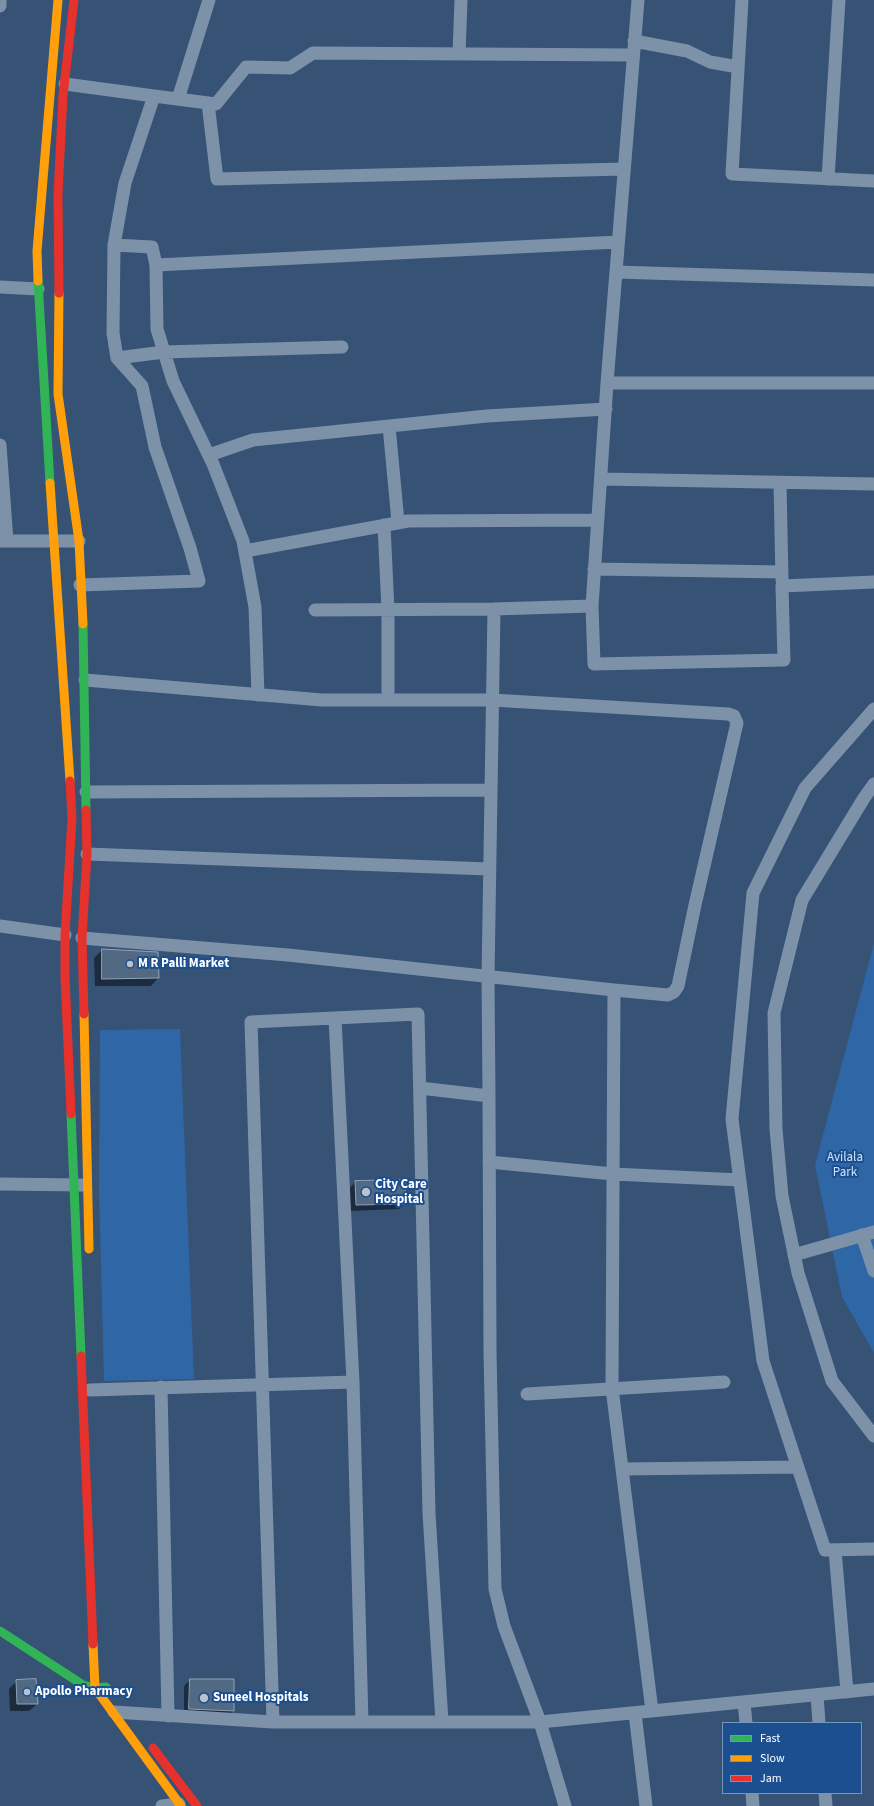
<!DOCTYPE html>
<style>
body{margin:0}
#map{position:relative;width:874px;height:1806px;overflow:hidden;background:#365274;font-family:"Source Sans 3",sans-serif}
canvas{display:block}
.legend{position:absolute;left:722px;top:1722px;width:140px;height:72px;box-sizing:border-box;background:#1b4f8f;border:1px solid #7695bc;margin:0;padding:5px 7px;list-style:none;font-size:12px;color:#fff}
.legend li{display:flex;align-items:center;gap:8px;height:20px}
.legend b{width:20px;border:1px solid #7695bc}
</style>
<div id="map">
<canvas width="874" height="1806"></canvas>
<ul class="legend">
<li><b style="height:5px;background:#30b455"></b>Fast</li>
<li><b style="height:5px;background:#ff9f0a"></b>Slow</li>
<li><b style="height:5px;background:#e5322d"></b>Jam</li>
</ul>
</div>
<script>
const ctx = document.querySelector('canvas').getContext('2d');
ctx.lineJoin = 'round';
function paint(path, color) { ctx.fillStyle = color; ctx.fill(path, 'evenodd'); }
function stroke(path, color, width, dash) { ctx.strokeStyle = color; ctx.lineWidth = width; ctx.lineCap = dash ? 'butt' : 'round'; ctx.setLineDash(dash || []); ctx.stroke(path); }
function label(font, color, halo, rows, align = 'center') {
  ctx.font = font + ' "Source Sans 3",sans-serif'; ctx.lineWidth = 4; ctx.setLineDash([]); ctx.textBaseline = 'middle'; ctx.strokeStyle = halo; ctx.fillStyle = color; for (const [text, x, y, turn = 0] of rows) {
    ctx.save(); ctx.translate(x, y); ctx.rotate((+turn || 0) * Math.PI / 180); ctx.textAlign = isNaN(turn) ? turn : align; if (halo) ctx.strokeText(text, 0, 0); ctx.fillText(text, 0, 0); ctx.restore();
  }
}
const green = new Path2D(`
 M874 943V1353L842 1297 815 1165Z
 M180 1029 194 1379 104 1381 99 1191 100 1030Z`);
const shadow = new Path2D(`
 M102 950 158 953V978L151 986H95L94 958Z
 M355 1182 405 1203 399 1209 350 1211V1188Z
 M190 1680H233V1711L227 1717 184 1714V1686Z
 M17 1681 37 1704 29 1711H10L9 1689Z`);
const building = new Path2D(`
 M102 949 158 952 159 978 102 979Z
 M405 1180 406 1204 356 1205 355 1181Z
 M36 1679 38 1704H17L16 1680Z
 M190 1679H234V1711L189 1709Z`);
const street = new Path2D(`
 M742 0 732 174 874 181
 M0 6V0
 M634 41 687 51 710 62 738 67
 M459 54 461 0
 M65 84 154 96 125 183 114 245 113 333 117 358 142 386 155 447 190 548 199 581 80 585
 M154 96 216 104 246 67 290 68 313 53 633 55
 M178 99 209 0
 M208 103 217 179 624 169
 M828 179 839 0
 M114 245 152 247 156 265
 M616 272 874 280
 M0 287 38 289
 M117 358 164 352 342 347
 M607 383H874
 M389 426 398 522
 M0 445 7 541
 M209 455 253 440 487 416 606 409
 M601 479 874 484
 M780 483 782 580
 M384 525 388 610V700
 M0 541H79
 M245 551 408 521 598 520
 M594 569 782 572
 M592 606 594 664 784 660 782 586 874 582
 M315 610 494 609
 M85 680 322 700H492L728 714 734 716 737 723 695 905 678 986 674 992 668 995 614 990
 M258 695 255 607 243 541 213 464 173 381 157 329 156 265 618 242
 M874 709 805 788 753 893 732 1119 763 1361 825 1550 874 1549
 M874 784 864 798 802 900 774 1013 776 1129 782 1196 798 1273 832 1381 874 1436
 M86 792 491 790
 M87 854 489 869
 M0 926 65 935
 M82 938 288 955 614 990 612 1388 652 1711
 M335 1018 353 1382 362 1722
 M420 1088 489 1096 490 1352 495 1589 504 1626 540 1722 565 1806
 M489 1096 488 977 494 609 592 606 607 383 638 0
 M489 1162 613 1174 740 1180
 M0 1184 82 1185
 M862 1235 874 1271
 M794 1255 874 1232
 M161 1387 168 1716
 M90 1390 353 1382
 M527 1394 724 1382
 M622 1469 798 1467
 M835 1550 847 1692
 M817 1695 819 1723
 M744 1702 746 1723
 M114 1712 273 1722H540L874 1689
 M635 1713 646 1806
 M273 1722 251 1022 418 1014 429 1513 442 1722
 M752 1793 753 1806
 M825 1793 826 1806
 M162 1806 179 1804`);
const fast = new Path2D(`
 M38 281 50 483
 M83 624 86 810
 M71 1114 81 1356
 M0 1631 83 1685 95 1688 106 1687`);
const slow = new Path2D(`
 M38 281 37 251 58 0
 M59 293 58 394 79 541 83 624
 M50 483 70 781
 M84 1014 89 1249
 M93 1644 95 1688 181 1806`);
const jam = new Path2D(`
 M59 293 58 194 63 95 74 0
 M70 781 72 818 65 935V977L71 1114
 M84 1014 82 938 87 854 86 810
 M81 1356 93 1644
 M153 1748 197 1806`);
const markers = [
 [130,964,4,"#b9c2ce"],
 [366,1192,5,"#b9c2ce"],
 [27,1692,4,"#b9c2ce"],
 [204,1698,5,"#b9c2ce"]
];
const poiNames = [
 ["M R Palli Market",138,964],
 ["City Care",375,1185],
 ["Hospital",375,1200],
 ["Apollo Pharmacy",35,1692],
 ["Suneel Hospitals",213,1698]
];
const parkNames = [
 ["Avilala",845,1158],
 ["Park",845,1173]
];
paint(green, '#2f66a5');
paint(shadow, '#0007');
paint(building, '#526984');
stroke(building, '#92a2b6', 1);
stroke(street, '#7d92a8', 13);
stroke(fast, '#30b455', 9);
stroke(slow, '#ff9f0a', 9);
stroke(jam, '#e5322d', 9);
for (const [x, y, r, color] of markers) { const dot = new Path2D(); dot.arc(x, y, r, 0, 2 * Math.PI); ctx.fillStyle = color; ctx.fill(dot); stroke(dot, '#1b4f8f', 1.5); }
label('bold 13px', '#fff', '#1b4f8f', poiNames, 'left');
label('13px', '#cfe3fa', '#1b4f8f', parkNames);
</script>
